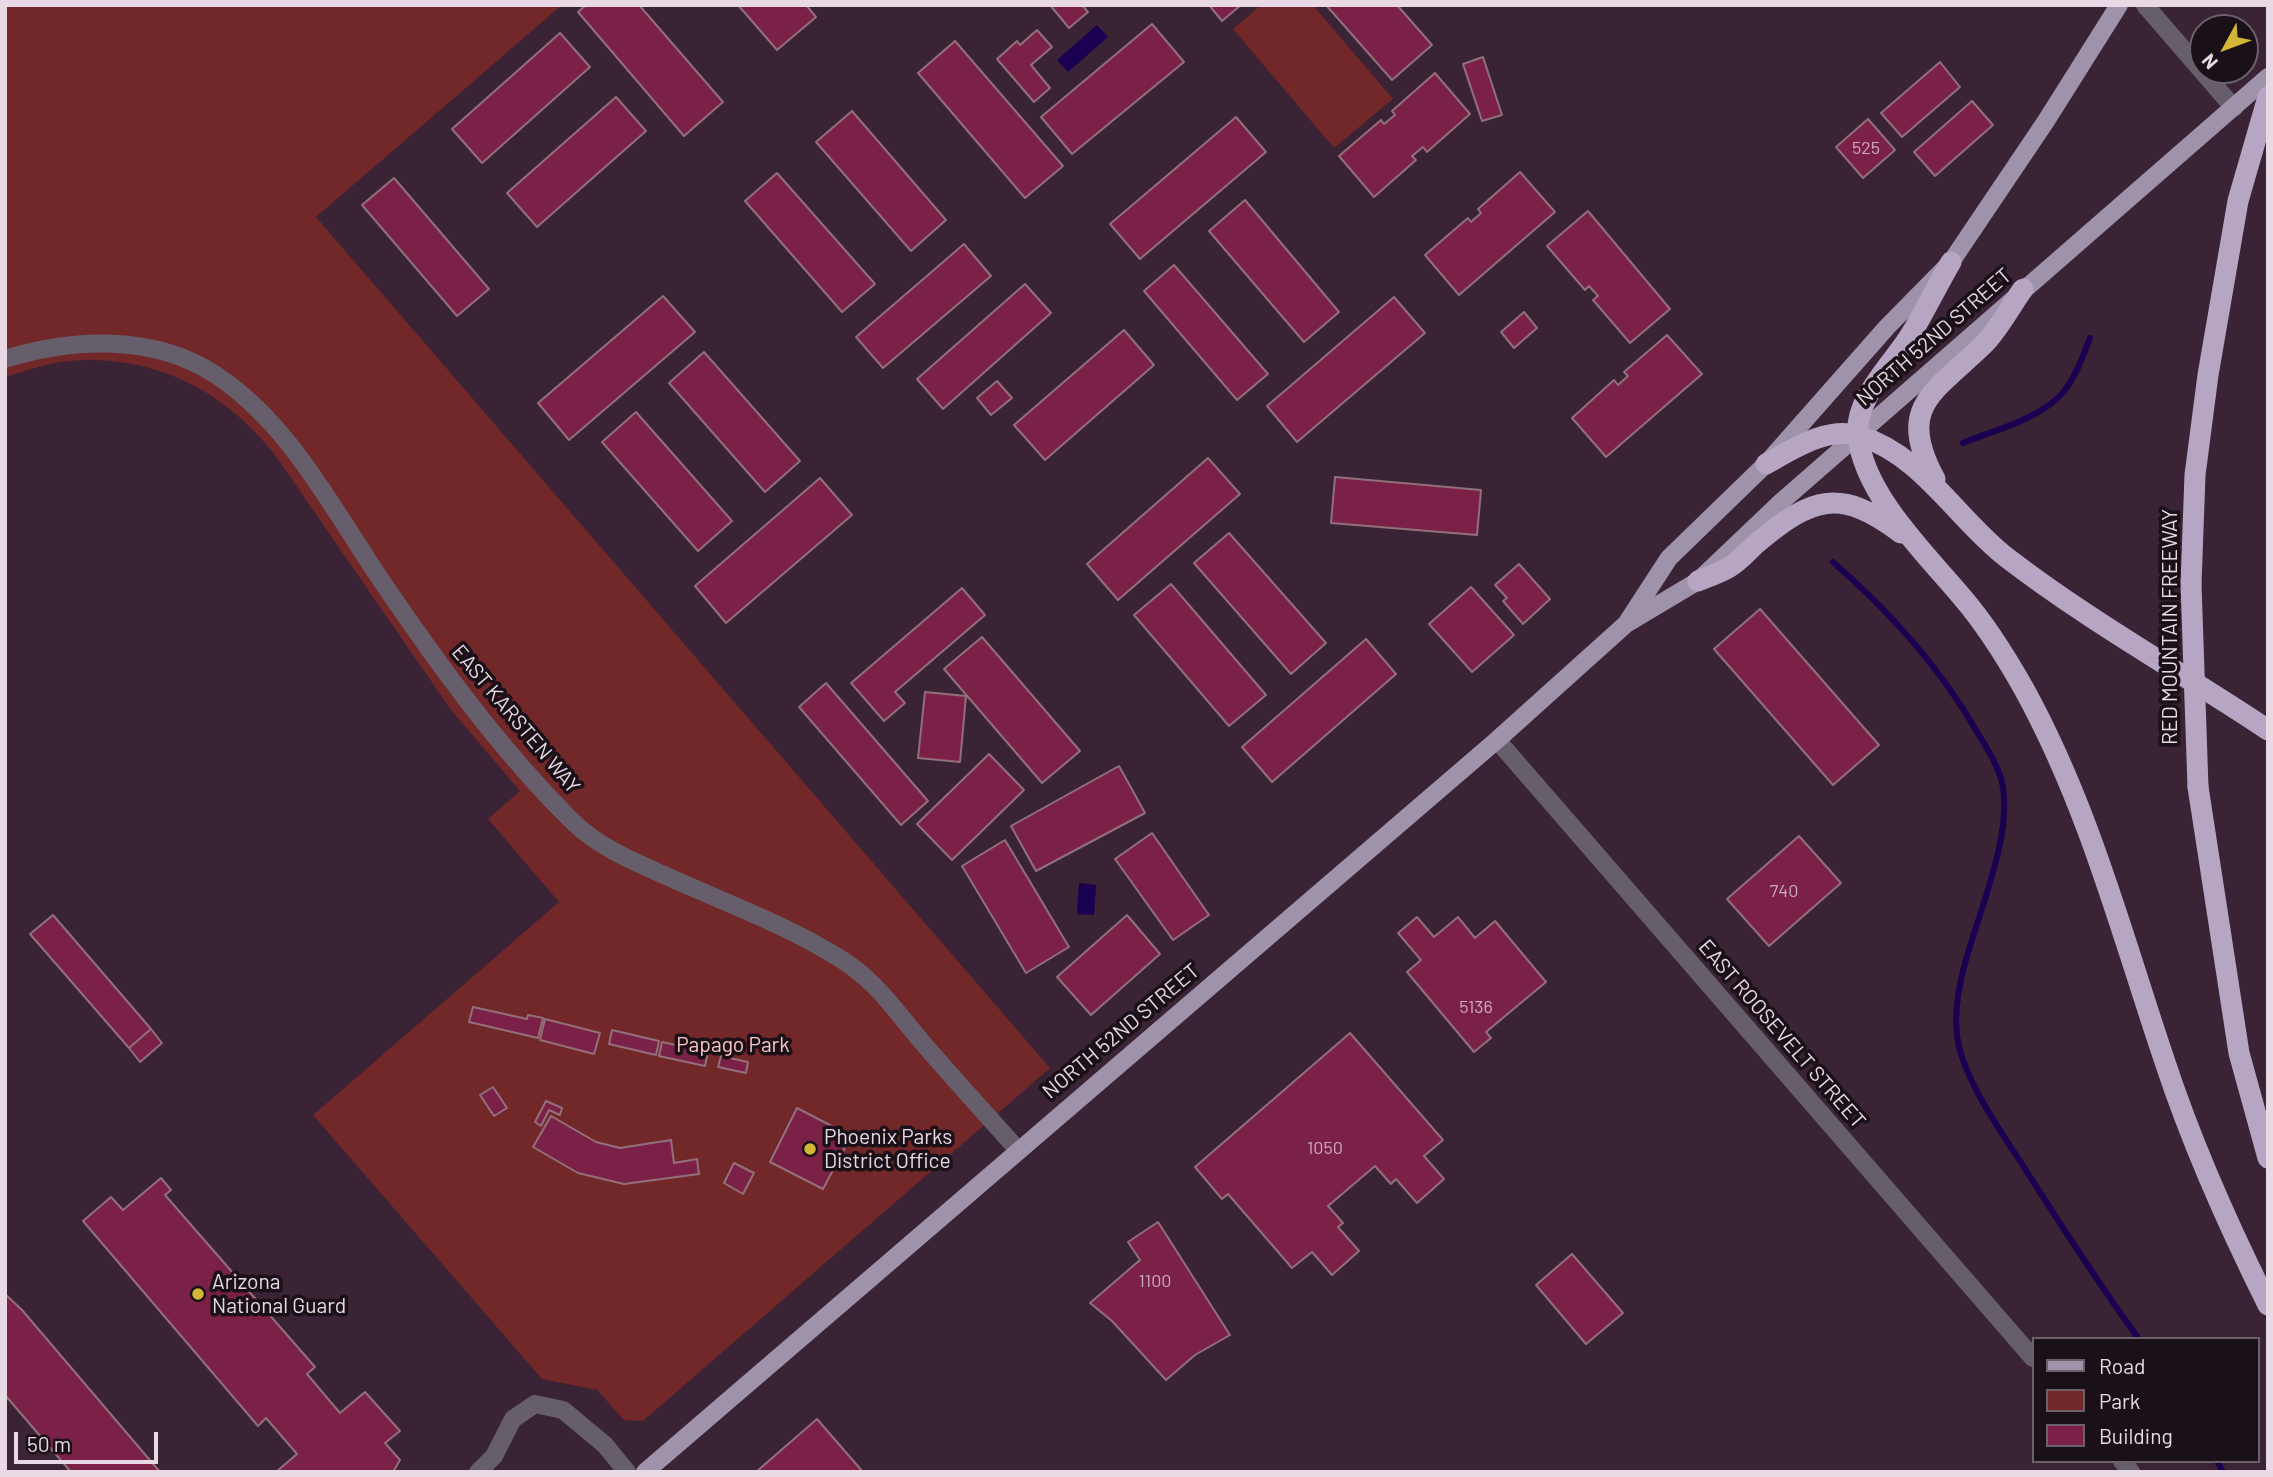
<!DOCTYPE html>
<style>
body{margin:0}
#map{position:relative;width:2273px;height:1477px;overflow:hidden;background:#392335;font-family:Barlow,sans-serif}
canvas{display:block}
.frame{position:absolute;inset:0;border:7px solid #e8d9e5;pointer-events:none}
.legend{position:absolute;left:2032px;top:1337px;width:228px;height:126px;box-sizing:border-box;background:#1a1018;border:2px solid #6c606a;margin:0;padding:9px 12px;list-style:none;font-size:21px;color:#e8d9e5}
.legend li{display:flex;align-items:center;gap:14px;height:35px}
.legend b{width:35px;border:2px solid #6c606a}
.north{position:absolute;left:2189px;top:14px;width:70px;height:70px;box-sizing:border-box;background:#1a1018;border:2px solid #6c606a;border-radius:50%;rotate:229deg;font-size:19px;font-weight:700;line-height:28px;text-align:center;color:#e8d9e5}
.north::after{content:'';display:block;margin:auto;width:24px;height:32px;background:#d3b635;clip-path:polygon(50% 0,100% 100%,50% 72%,0 100%)}
.scale{position:absolute;left:14px;top:1432px;width:144px;height:32px;box-sizing:border-box;border:4px solid #e8d9e5;border-top:0;padding-left:9px;font-size:21px;line-height:24px;white-space:nowrap;color:#e8d9e5;-webkit-text-stroke:5px #1a1018;paint-order:stroke}
</style>
<div id="map">
<canvas width="2273" height="1477"></canvas>
<div class="frame"></div>
<ul class="legend">
<li><b style="height:9px;background:#9f92ab"></b>Road</li>
<li><b style="height:19px;background:#722729"></b>Park</li>
<li><b style="height:19px;background:#7b2148"></b>Building</li>
</ul>
<div class="north">N</div>
<div class="scale">50 m</div>
</div>
<script>
const ctx = document.querySelector('canvas').getContext('2d');
ctx.lineJoin = 'round';
function paint(path, color) { ctx.fillStyle = color; ctx.fill(path, 'evenodd'); }
function stroke(path, color, width, dash) { ctx.strokeStyle = color; ctx.lineWidth = width; ctx.lineCap = dash ? 'butt' : 'round'; ctx.setLineDash(dash || []); ctx.stroke(path); }
function label(font, color, halo, rows, align = 'center') {
  ctx.font = font + ' Barlow,sans-serif'; ctx.lineWidth = 7; ctx.setLineDash([]); ctx.textBaseline = 'middle'; ctx.strokeStyle = halo; ctx.fillStyle = color; for (const [text, x, y, turn = 0] of rows) {
    ctx.save(); ctx.translate(x, y); ctx.rotate((+turn || 0) * Math.PI / 180); ctx.textAlign = isNaN(turn) ? turn : align; if (halo) ctx.strokeText(text, 0, 0); ctx.fillText(text, 0, 0); ctx.restore();
  }
}
const green = new Path2D(`
 M5 5H562L316 217 1050 1068 643 1421 624 1420 597 1390 542 1379 313 1115 559 902 488 819 520 791 451 710 275 455C224 390 152 353 68 361 47 363 26 371 5 377Z
 M1261 5H1313L1393 99 1334 148 1233 29Z`);
const water = new Path2D(`
 M1097 25 1108 37 1068 72 1057 60Z
 M1079 883 1096 885 1094 915 1077 914Z`);
const stream = new Path2D(`
 M1963 443C1994 430 2042 419 2064 391 2076 376 2083 356 2090 338
 M1833 562C1891 613 1940 667 1979 735 1988 750 2000 769 2003 787 2008 819 1998 856 1989 886 1976 932 1951 987 1957 1036 1963 1080 2003 1134 2027 1172 2063 1228 2099 1285 2139 1339
 M2217 1461 2223 1472`);
const building = new Path2D(`
 M586 5H639L723 102 684 136 578 12Z
 M738 5H806L816 17 777 50Z
 M1050 5H1082L1088 12 1069 28Z
 M1209 5H1241L1222 21Z
 M1326 5H1397L1432 45 1392 80Z
 M1152 24 1184 62 1072 154 1041 117Z
 M1037 30 1052 47 1031 65 1050 88 1034 102 997 59 1017 41 1020 45Z
 M560 33 590 67 482 163 452 129Z
 M955 41 1063 166 1025 198 918 73Z
 M1483 57 1502 115 1482 121 1463 64Z
 M1940 62 1960 87 1902 137 1881 113Z
 M1435 73 1470 114 1427 152 1423 147 1412 156 1416 160 1374 197 1339 156 1381 120 1384 124 1395 115 1392 111Z
 M616 97 646 131 537 227 507 193Z
 M1972 101 1993 125 1935 176 1914 152Z
 M852 111 946 220 911 251 816 142Z
 M1236 117 1266 152 1140 259 1110 224Z
 M1868 119 1895 150 1863 178 1836 147Z
 M1520 172 1555 212 1459 295 1425 255 1468 218 1471 222 1481 213 1478 209Z
 M777 173 875 284 842 312 745 201Z
 M394 178 489 289 457 316 362 205Z
 M1245 200 1339 312 1304 342 1209 231Z
 M1588 211 1670 309 1630 343 1593 300 1598 296 1589 286 1585 290 1547 246Z
 M964 244 991 276 883 368 856 337Z
 M1174 265 1268 374 1237 400 1144 291Z
 M1025 284 1051 313 943 409 917 379Z
 M663 296 695 332 569 440 538 403Z
 M1394 297 1425 333 1297 442 1267 406Z
 M1524 312 1537 328 1514 348 1501 332Z
 M1124 330 1154 365 1045 460 1014 425Z
 M1667 335 1702 374 1606 457 1572 418 1614 380 1618 385 1628 376 1624 372Z
 M704 352 800 461 765 492 669 383Z
 M997 381 1012 398 991 415 977 398Z
 M636 412 732 521 698 551 602 442Z
 M1208 458 1240 494 1118 600 1087 564Z
 M1335 477 1481 490 1477 535 1331 523Z
 M820 478 852 515 726 623 695 586Z
 M1229 533 1326 643 1291 674 1194 563Z
 M1519 564 1550 599 1523 624 1503 601 1507 598 1495 585Z
 M1171 584 1266 695 1229 726 1134 615Z
 M1471 587 1514 635 1472 672 1429 624Z
 M962 588 985 615 895 692 905 703 884 721 851 683Z
 M1760 609 1879 745 1833 785 1714 649Z
 M982 637 1080 751 1042 783 944 669Z
 M1366 639 1396 674 1272 782 1242 747Z
 M826 683 928 801 901 825 799 707Z
 M925 692 966 696 960 762 918 758Z
 M989 754 1024 790 952 860 917 824Z
 M1119 766 1145 813 1036 871 1011 826Z
 M1152 833 1209 915 1173 940 1115 859Z
 M1799 836 1841 883 1769 946 1727 899Z
 M1005 840 1069 947 1026 973 962 866Z
 M53 915 151 1029 129 1048 30 934Z
 M1127 915 1160 954 1091 1015 1057 977Z
 M1417 917 1434 937 1458 917 1475 938 1495 921 1546 982 1486 1032 1491 1038 1474 1052 1407 972 1421 960 1398 933Z
 M473 1007 527 1019 528 1015 543 1018 538 1038 469 1022Z
 M545 1019 600 1033 594 1054 540 1040Z
 M151 1029 162 1043 140 1062 129 1048Z
 M612 1030 659 1041 656 1055 609 1044Z
 M1350 1033 1443 1140 1424 1156 1444 1179 1417 1203 1396 1179 1391 1184 1375 1166 1328 1206 1343 1223 1338 1227 1359 1251 1332 1275 1312 1252 1292 1268 1228 1194 1222 1199 1195 1167Z
 M662 1042 708 1052 705 1066 659 1056Z
 M721 1056 748 1062 746 1073 718 1067Z
 M493 1087 507 1108 494 1116 480 1095Z
 M546 1101 562 1108 560 1115 549 1110 541 1126 535 1122Z
 M797 1108 851 1136 823 1189 770 1162Z
 M551 1116 596 1142 620 1148 671 1140 674 1163 697 1159 699 1174 624 1184 578 1173 533 1147Z
 M734 1163 754 1173 743 1194 724 1183Z
 M161 1178 171 1190 165 1195 315 1367 307 1374 340 1413 365 1392 400 1431 385 1443 400 1460 393 1472H276L297 1454 266 1418 258 1426 83 1221 111 1197 123 1210Z
 M1158 1222 1230 1335 1195 1355 1166 1380 1112 1321 1090 1303 1140 1260 1128 1242Z
 M1572 1254 1623 1313 1586 1344 1536 1285Z
 M5 1294 22 1310 160 1472H71L5 1395Z
 M817 1419 863 1472H756Z`);
const minor = new Path2D(`
 M2145 5 2234 108
 M5 359C73 338 154 334 216 375 290 424 332 508 381 580 438 664 498 747 571 820 597 846 630 860 664 875 721 901 782 923 836 956 876 980 893 1008 922 1042 953 1078 985 1113 1017 1149
 M1497 740 2033 1358
 M2122 1461 2131 1472
 M478 1472 494 1456 513 1419 535 1404 563 1410 605 1445 627 1472`);
const major = new Path2D(`
 M1628 621 1669 558 1766 464 1887 327 1951 262 2046 121 2119 5
 M645 1472 1497 740 1626 624 1698 581 1781 502 2268 77`);
const highway = new Path2D(`
 M1951 262C1937 286 1925 311 1911 334 1893 364 1854 398 1858 436 1864 495 1926 554 1962 597 1986 625 2006 657 2024 689 2089 807 2122 935 2165 1062 2192 1144 2229 1227 2268 1305
 M1766 464C1793 449 1827 426 1860 436 1922 455 1957 519 2006 557 2089 621 2181 672 2268 730
 M1935 479C1896 407 1933 393 1982 346 1998 331 2010 307 2023 289
 M1698 581C1708 577 1719 573 1728 568 1739 562 1748 551 1757 543 1812 497 1840 487 1901 533
 M2191 584 2195 475 2208 375 2238 201 2268 97
 M2198 787 2239 1053 2268 1158`);
const highwayBridge = new Path2D(`
 M2191 584 2198 787`);
const markers = [
 [810,1149,7,"#d3b635"],
 [198,1294,7,"#d3b635"]
];
const numberNames = [
 ["525",1866,148],
 ["740",1784,891],
 ["5136",1476,1007],
 ["1050",1325,1148],
 ["1100",1155,1281]
];
const streetNames = [
 ["NORTH 52ND STREET",1934,337,-41],
 ["RED MOUNTAIN FREEWAY",2170,627,-90],
 ["EAST KARSTEN WAY",516,719,50],
 ["NORTH 52ND STREET",1121,1031,-40],
 ["EAST ROOSEVELT STREET",1782,1034,49]
];
const parkNames = [
 ["Papago Park",733,1045]
];
const poiNames = [
 ["Phoenix Parks",824,1137],
 ["District Office",824,1161],
 ["Arizona",212,1282],
 ["National Guard",212,1306]
];
paint(green, '#722729');
paint(water, '#190050');
stroke(stream, '#190050', 6);
paint(building, '#7b2148');
stroke(building, '#91707a', 2);
stroke(minor, '#665f6b', 18);
stroke(major, '#9f92ab', 18);
stroke(highway, '#b6a6c4', 21);
stroke(highwayBridge, '#b6a6c4', 21);
for (const [x, y, r, color] of markers) { const dot = new Path2D(); dot.arc(x, y, r, 0, 2 * Math.PI); ctx.fillStyle = color; ctx.fill(dot); stroke(dot, '#1a1018', 2.5); }
label('18px', '#cdabbe', null, numberNames);
label('21px', '#e8d9e5', '#1a1018', streetNames);
label('21px', '#fcc5c2', '#1a1018', parkNames);
label('21px', '#e8d9e5', '#1a1018', poiNames, 'left');
</script>
